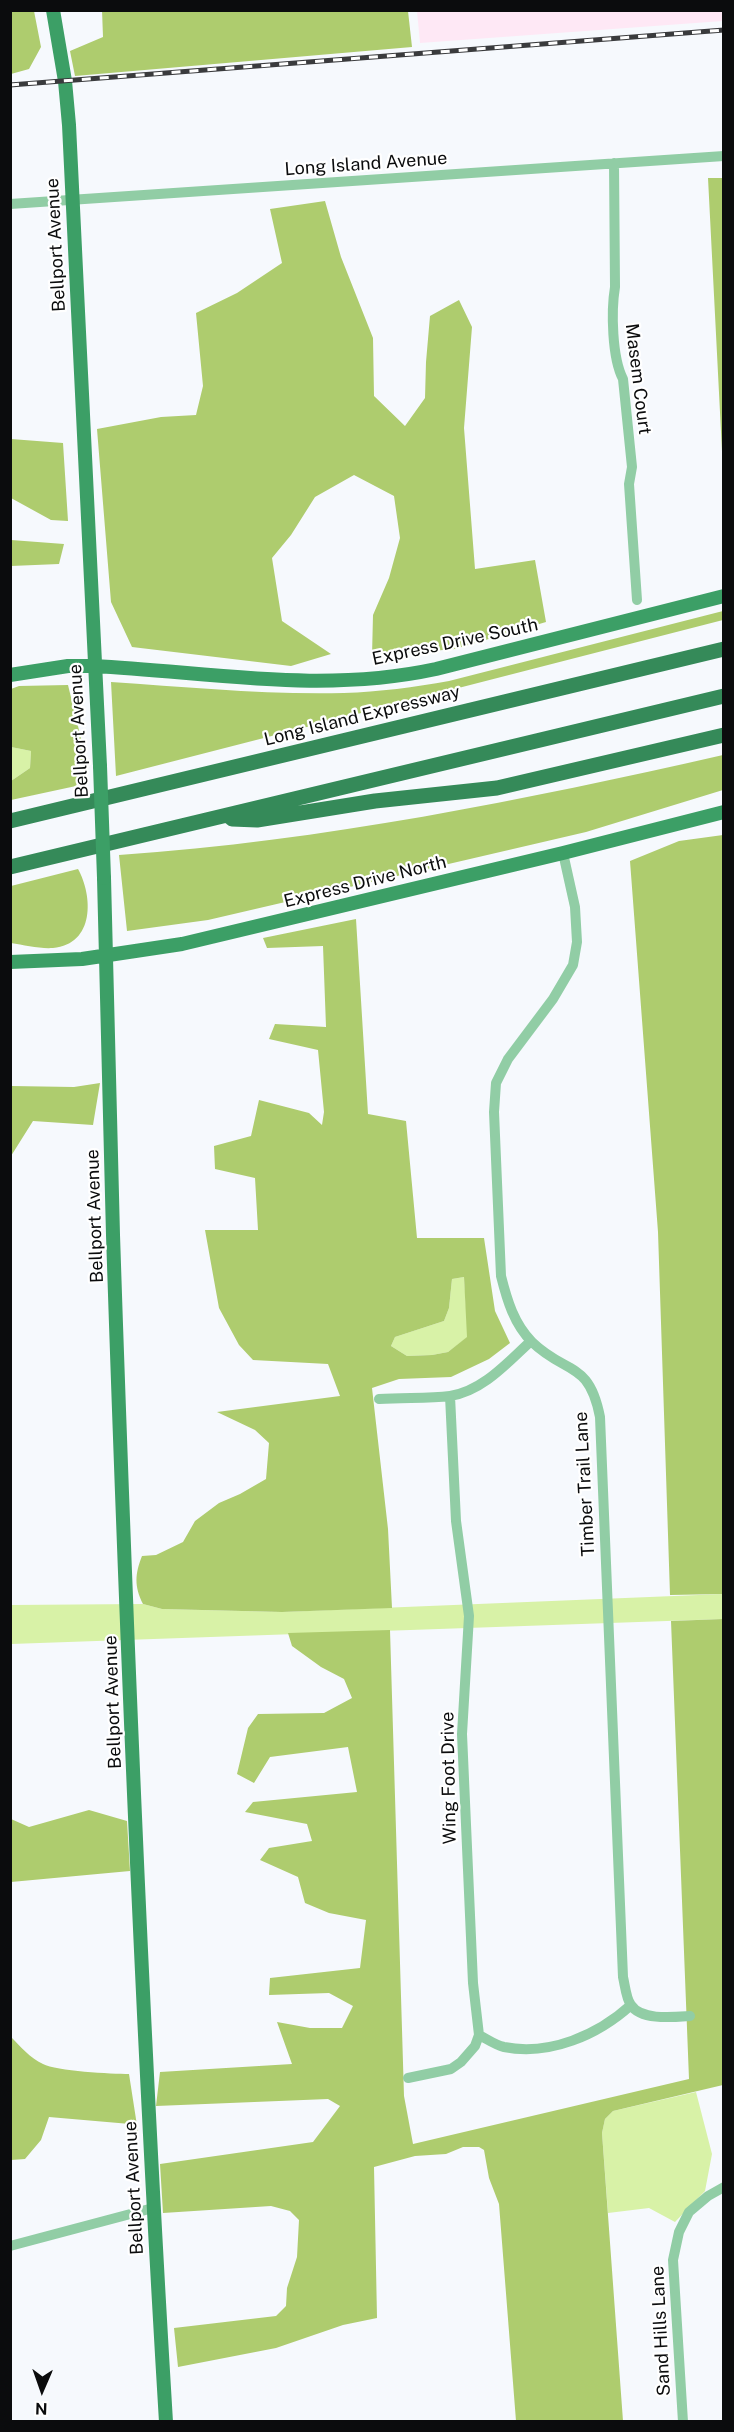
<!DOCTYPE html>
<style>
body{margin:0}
#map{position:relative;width:734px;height:2432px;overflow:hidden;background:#f6f9fd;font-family:"Public Sans",sans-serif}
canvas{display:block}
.frame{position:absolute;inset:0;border:12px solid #0b0c0d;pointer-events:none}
.north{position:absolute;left:12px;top:2360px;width:60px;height:60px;-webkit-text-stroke:4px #fff;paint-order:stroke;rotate:182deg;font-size:16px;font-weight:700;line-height:24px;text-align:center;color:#0b0c0d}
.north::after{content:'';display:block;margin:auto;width:21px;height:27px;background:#0b0c0d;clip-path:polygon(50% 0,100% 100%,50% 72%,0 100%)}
</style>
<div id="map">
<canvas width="734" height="2432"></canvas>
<div class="frame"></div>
<div class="north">N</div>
</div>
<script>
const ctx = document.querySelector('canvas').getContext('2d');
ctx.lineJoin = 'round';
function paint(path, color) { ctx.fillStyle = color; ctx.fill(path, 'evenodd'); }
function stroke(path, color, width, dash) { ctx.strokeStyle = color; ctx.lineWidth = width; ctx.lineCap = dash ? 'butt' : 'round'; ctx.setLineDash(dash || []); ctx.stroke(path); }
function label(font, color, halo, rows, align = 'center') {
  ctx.font = font + ' "Public Sans",sans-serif'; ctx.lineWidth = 4.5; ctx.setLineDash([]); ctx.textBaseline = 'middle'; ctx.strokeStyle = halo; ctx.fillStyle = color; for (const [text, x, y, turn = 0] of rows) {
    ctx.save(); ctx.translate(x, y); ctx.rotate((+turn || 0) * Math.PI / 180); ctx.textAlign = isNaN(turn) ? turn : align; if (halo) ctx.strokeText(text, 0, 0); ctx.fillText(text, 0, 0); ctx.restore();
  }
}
const industrial = new Path2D(`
 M723 10V21L420 43 417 11Z`);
const green = new Path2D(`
 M11 747 31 751 30 768 11 781Z
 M464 1277 468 1337 448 1352 432 1355 407 1356 391 1346 395 1337 444 1321 449 1308 452 1279Z
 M723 1594 724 1619 11 1644 10 1605 143 1604 162 1609 282 1612Z
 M696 2092 712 2154 705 2191 675 2222 649 2208 608 2213 602 2133 605 2119 613 2111Z`);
const forest = new Path2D(`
 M11 10 34 11 41 47 29 69 11 74Z
 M102 10 408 11 412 47 75 76 70 51 103 37Z
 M708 178H723V471Z
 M325 201 341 257 373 338 374 396 405 426 425 398 426 362 430 316 459 300 472 327 464 428 475 569 535 560 546 622 455 649 372 656 373 615 389 578 400 538 394 496 354 475 315 497 291 535 272 558 282 621 331 654 291 666 132 647 111 602 97 429 161 417 196 415 203 386 196 313 237 293 282 263 270 209Z
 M11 439 63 443 68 521 51 520 11 498Z
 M11 540 64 544 59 564 11 566Z
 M723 611V620L116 776 111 682C188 687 267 695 344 693 379 692 415 687 449 681Z
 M68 685 87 763 76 786 11 800V781L30 768 31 751 11 747V689L19 686Z
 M723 755V790L586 832 208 920 127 931 119 855C323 841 524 800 723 755Z
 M723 835V1594L670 1595 658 1232 630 861 679 841Z
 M78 869C93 896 95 944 53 948 40 949 24 945 11 943V886Z
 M356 919 368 1114 406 1121 417 1238H484L495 1311 510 1343 489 1359 451 1377 399 1379 372 1388 388 1529 392 1608 282 1612 162 1609 143 1604C134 1586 135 1574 142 1556L156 1555 183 1542 195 1521 219 1503 240 1494 266 1479 269 1443 255 1430 217 1412 340 1396 328 1364 253 1360 239 1345 219 1308 205 1230H258L255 1178 215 1169 214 1146 251 1136 259 1100 309 1113 322 1125 324 1112 318 1050 269 1039 275 1024 326 1027 323 946 267 948 263 938ZM464 1277 467 1337 448 1352 432 1355 407 1356 391 1346 395 1337 444 1321 449 1308 452 1279Z
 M100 1083 93 1125 33 1121 11 1156V1086L74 1087Z
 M723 1619V2085L613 2111 605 2119 602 2133 623 2421H516L499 2204 489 2178 484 2150 479 2147H463L446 2154 415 2156 374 2167 377 2318 343 2325 276 2348 178 2367 174 2328 276 2316 286 2306 287 2288 297 2257 299 2220 290 2211 271 2206 163 2213 160 2164 313 2142 340 2106 328 2099 156 2106 160 2072 292 2064 277 2022 310 2028H342L353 2006 329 1993 269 1995 270 1978 360 1968 366 1920 329 1913 305 1903 298 1877 260 1860 269 1848 312 1841 307 1824 245 1812 253 1802 357 1792 348 1747 270 1757 254 1783 237 1774 248 1728 258 1714 324 1713 352 1698 344 1679 321 1667 292 1646 288 1633 390 1630 404 2096 413 2144 689 2079 671 1621Z
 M89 1810 127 1821 130 1871 11 1882V1819L29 1827Z
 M10 2036C20 2046 30 2058 43 2064 56 2071 112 2074 129 2074L138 2132 130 2124 49 2117 41 2140 25 2159 11 2160Z`);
const minor = new Path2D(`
 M614 163 615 287C611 311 612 358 623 379L632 467 629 484 637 600
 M10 204 724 156
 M563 853 575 907 577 942 573 965 553 999 508 1059 496 1083 494 1112 501 1276C507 1300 514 1324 532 1342 566 1375 589 1360 600 1417L623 1977C625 1985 626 1999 631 2005 641 2021 675 2017 690 2016
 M379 1399C403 1397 427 1399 450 1396 483 1391 508 1362 531 1341
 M479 2035C487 2039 495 2045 504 2047 550 2056 598 2035 631 2005
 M408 2078 451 2069 461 2062 475 2046 479 2035 473 1983 462 1734 469 1616 456 1521 450 1396
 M10 2246 153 2208
 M683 2422 673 2260 679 2232 689 2212 708 2196 724 2187`);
const major = new Path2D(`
 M53 10 65 81 69 125 100 766
 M10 675 68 666H94C211 672 320 694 436 669L724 596
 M104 878C108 997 109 1116 113 1235 126 1630 142 2026 166 2422
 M10 962 82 959 182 944 563 853 724 812`);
const highway = new Path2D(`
 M232 819 257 820 375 801 497 788 724 735
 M10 821 724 649
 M10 867 724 696`);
const rail = new Path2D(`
 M10 85 724 30`);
const majorBridge = new Path2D(`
 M100 766 104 878`);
const streetNames = [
 ["Long Island Avenue",366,164,-4],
 ["Bellport Avenue",56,245,-93],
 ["Masem Court",638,379,83],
 ["Express Drive South",455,642,-12],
 ["Long Island Expressway",362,716,-14],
 ["Bellport Avenue",79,731,-93],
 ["Express Drive North",365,882,-14],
 ["Bellport Avenue",95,1216,-92],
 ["Timber Trail Lane",585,1484,-93],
 ["Bellport Avenue",113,1702,-92],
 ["Wing Foot Drive",449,1778,-91],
 ["Bellport Avenue",134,2188,-93],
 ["Sand Hills Lane",661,2331,-93]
];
paint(industrial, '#fee8f5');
paint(green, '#d8f2a7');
paint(forest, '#aecc6e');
stroke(minor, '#91cda5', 10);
stroke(major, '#3c9f66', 14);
stroke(highway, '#358a59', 15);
stroke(rail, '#3a3b3d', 5);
stroke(rail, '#fff', 3, [9]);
stroke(majorBridge, '#3c9f66', 14);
label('18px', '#0b0c0d', '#fff', streetNames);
</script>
